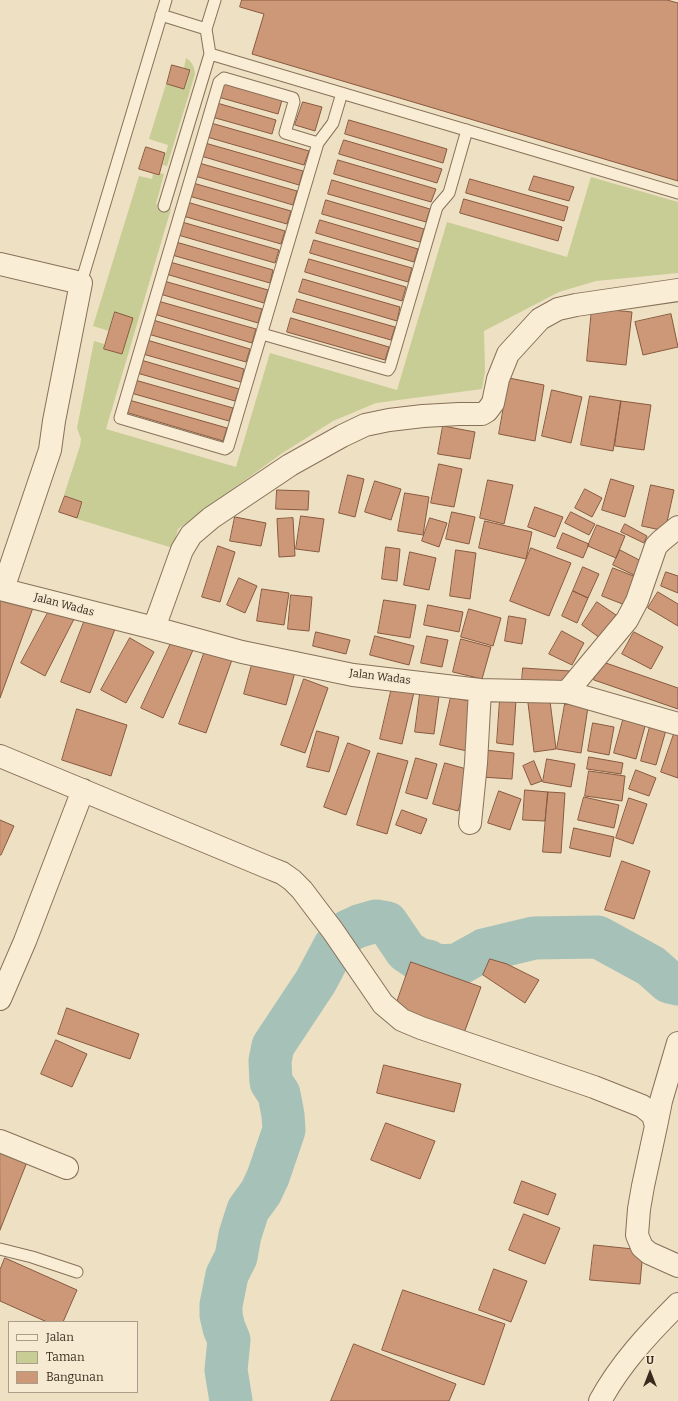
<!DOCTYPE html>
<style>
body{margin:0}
#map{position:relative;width:678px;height:1401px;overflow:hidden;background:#eee0c2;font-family:Bitter,serif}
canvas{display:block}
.legend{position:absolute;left:8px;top:1321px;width:130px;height:72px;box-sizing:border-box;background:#f6ead2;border:1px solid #aa9d8a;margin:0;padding:5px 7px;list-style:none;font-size:12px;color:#382a1d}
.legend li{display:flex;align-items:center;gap:8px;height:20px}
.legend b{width:20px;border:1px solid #aa9d8a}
.north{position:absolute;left:630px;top:1353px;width:40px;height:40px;-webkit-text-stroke:3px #f6ead2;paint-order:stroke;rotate:0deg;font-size:11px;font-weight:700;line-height:16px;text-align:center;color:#382a1d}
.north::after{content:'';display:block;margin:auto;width:14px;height:18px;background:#382a1d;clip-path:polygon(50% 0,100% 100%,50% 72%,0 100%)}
</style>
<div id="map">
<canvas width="678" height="1401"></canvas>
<ul class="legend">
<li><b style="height:5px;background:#f9edd6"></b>Jalan</li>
<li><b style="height:11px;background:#c8cd96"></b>Taman</li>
<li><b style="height:11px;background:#cd9878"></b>Bangunan</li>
</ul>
<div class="north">U</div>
</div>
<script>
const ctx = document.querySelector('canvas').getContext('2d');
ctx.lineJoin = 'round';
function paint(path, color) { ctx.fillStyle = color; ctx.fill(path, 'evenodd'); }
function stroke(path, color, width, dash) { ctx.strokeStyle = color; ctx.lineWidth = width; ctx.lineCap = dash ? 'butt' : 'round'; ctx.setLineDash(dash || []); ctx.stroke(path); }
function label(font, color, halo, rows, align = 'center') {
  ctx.font = font + ' Bitter,serif'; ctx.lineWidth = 3.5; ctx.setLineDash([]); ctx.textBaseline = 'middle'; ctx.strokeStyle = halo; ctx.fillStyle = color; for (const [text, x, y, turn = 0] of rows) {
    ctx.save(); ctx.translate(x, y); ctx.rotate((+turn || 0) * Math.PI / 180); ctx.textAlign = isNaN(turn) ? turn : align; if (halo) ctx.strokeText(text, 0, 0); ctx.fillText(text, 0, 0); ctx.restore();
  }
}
const green = new Path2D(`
 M186 58C193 63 194 66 195 74L167 166 163 165 168 145 149 139 166 84 185 89 191 70 184 68Z
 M160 173 164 174 156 204 171 209 106 429 236 467 270 353 397 390 447 222 567 257 591 177 678 202V273L596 281 559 292 484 331 485 371 482 389 376 403 333 421 281 454 178 529 173 548 77 519 83 502 64 495 80 446 81 439 77 428 94 341 104 344V349L122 354 133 318 114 312 109 331 93 326 139 176 152 179 153 174 159 176Z`);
const river = new Path2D(`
 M231 1401 226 1370 229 1340 224 1328 221 1315V1305L227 1275 236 1257 240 1235 248 1210 261 1192 268 1177 284 1130 283 1115 279 1094 271 1082 270 1061 273 1046 316 981 334 947 348 931 359 926 376 921 387 923 406 951 418 959 428 961 436 966 457 965 484 950 534 938 598 937 651 966 669 982 678 984`);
const building = new Path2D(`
 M242 0H667L678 3V181L252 54 264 14 240 7Z
 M172 65 190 70 184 89 167 84Z
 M222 83 282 100 278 114 218 97Z
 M303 102 322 107 315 131 295 125Z
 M217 103 276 120 272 134 212 117Z
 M349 120 447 149 443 163 345 134Z
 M211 123 309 151 304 165 207 137Z
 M344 140 442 169 437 183 339 154Z
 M205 143 303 171 299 185 201 156Z
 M146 147 165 153 159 175 139 169Z
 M338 160 436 189 431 202 334 174Z
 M199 163 297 191 293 205 195 176Z
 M534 176 574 187 569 201 529 190Z
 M470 179 568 207 564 221 466 193Z
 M332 180 430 209 426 222 328 194Z
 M193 183 291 211 287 224 189 196Z
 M464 199 562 227 558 241 460 213Z
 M326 200 424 229 420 242 322 214Z
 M187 202 285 231 281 244 183 216Z
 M320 220 418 249 414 262 316 233Z
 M182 222 279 250 275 263 178 235Z
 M314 240 412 268 408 282 310 253Z
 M176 242 273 270 270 283 172 255Z
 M309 259 406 287 402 301 305 272Z
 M170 262 268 290 264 303 166 274Z
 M303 279 400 307 397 321 299 292Z
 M164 281 262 309 258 323 160 294Z
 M297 299 395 327 391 340 293 312Z
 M158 301 256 329 252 343 154 314Z
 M592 308 632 312 626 365 587 361Z
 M115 312 133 318 122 354 104 349Z
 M671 314 678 347 643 355 635 322Z
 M291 318 389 347 385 360 287 332Z
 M153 320 250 349 246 362 148 334Z
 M147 340 244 369 241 382 143 354Z
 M141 360 239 389 235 401 137 373Z
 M509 378 544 385 535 441 499 434Z
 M135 380 233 408 229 421 131 393Z
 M552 390 582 397 571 443 542 436Z
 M590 396 621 401 613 451 581 445Z
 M129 400 227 428 223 441 125 412Z
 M621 401 651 405 644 450 615 446Z
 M443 426 475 432 470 459 438 454Z
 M439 464 462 469 454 507 431 503Z
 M348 475 364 479 355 517 339 513Z
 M611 479 634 486 625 517 602 510Z
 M488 480 513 485 504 524 480 518Z
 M375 481 401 489 391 520 365 512Z
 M651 485 674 490 665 531 642 526Z
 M585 489 602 498 592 517 575 508Z
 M277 490 309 491 308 510 276 509Z
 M405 493 429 497 423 535 398 531Z
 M65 496 82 502 77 518 59 512Z
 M535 507 563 517 555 537 528 527Z
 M452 512 475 517 469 544 446 539Z
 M571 512 595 524 589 535 565 523Z
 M301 516 324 519 319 552 296 549Z
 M235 517 266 523 261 546 230 541Z
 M293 518 295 556 279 557 277 519Z
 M430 518 447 523 439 547 422 541Z
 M485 521 532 532 526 559 479 548Z
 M625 524 647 536 644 543 621 532Z
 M597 525 625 536 616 558 588 546Z
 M563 533 589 544 583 558 557 548Z
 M218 546 235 552 220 602 202 597Z
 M386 547 400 549 397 581 382 579Z
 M531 548 571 563 549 616 510 601Z
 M456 550 476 553 470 599 450 596Z
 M620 550 643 562 636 576 613 565Z
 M410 552 436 558 429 590 404 585Z
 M583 567 599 574 588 598 573 591Z
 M613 568 641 579 630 607 602 596Z
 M666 572 678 576V593L661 586Z
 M239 578 257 586 245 613 227 605Z
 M262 589 289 593 284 625 257 621Z
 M573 591 588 598 577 623 562 616Z
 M658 592 678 604V626L648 608Z
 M3 594 34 605 0 698V602Z
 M291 595 312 597 309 631 288 629Z
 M384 600 416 605 410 638 378 633Z
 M597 602 616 615 600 638 582 625Z
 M428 605 463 612 459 632 424 625Z
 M51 607 74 619 45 676 21 663Z
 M469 609 501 618 493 646 461 637Z
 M509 616 526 619 522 644 505 641Z
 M86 617 115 629 90 693 61 682Z
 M562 631 584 643 572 665 549 654Z
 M316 632 350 640 346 654 313 646Z
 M634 632 663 647 651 669 622 654Z
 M375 636 414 646 409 665 370 655Z
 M427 636 448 640 442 667 421 663Z
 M130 638 154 652 126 703 101 690Z
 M461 639 491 647 482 679 453 672Z
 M172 641 193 650 163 718 141 708Z
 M206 648 233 657 206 733 179 724Z
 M253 661 295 672 286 705 244 694Z
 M600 661 678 688V709L594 680Z
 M523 668 570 671 569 683 522 681Z
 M304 679 328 688 305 753 281 745Z
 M392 687 414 692 402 744 380 739Z
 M420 694 439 696 434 734 415 732Z
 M451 697 478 703 467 751 440 745Z
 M500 699 516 700 513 745 497 743Z
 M550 701 556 749 534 752 528 703Z
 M565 704 588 707 581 753 557 749Z
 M77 709 127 725 111 776 62 760Z
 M625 713 647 719 636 759 614 753Z
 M652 719 668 723 656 765 641 761Z
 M593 723 614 727 609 755 588 751Z
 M676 728H678V778L661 772Z
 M317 731 339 737 329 772 307 767Z
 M348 743 370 751 346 815 324 807Z
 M484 750 514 753 512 779 481 777Z
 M378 753 408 761 387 834 357 825Z
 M589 757 623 763 621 774 587 769Z
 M416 758 437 764 427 799 406 793Z
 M547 759 575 764 571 787 543 782Z
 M534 761 542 781 531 785 523 766Z
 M445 763 470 770 458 811 433 804Z
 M636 770 656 778 649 796 629 789Z
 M589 771 625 776 622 801 585 796Z
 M525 790 548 792 545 821 523 820Z
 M499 791 521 799 510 830 488 823Z
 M548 792 565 793 561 853 543 852Z
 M584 797 619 805 614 828 578 820Z
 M629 798 647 804 633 844 616 838Z
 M402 810 427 819 421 834 396 825Z
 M0 820 14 826 1 855H0Z
 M574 828 614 837 610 857 570 848Z
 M622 861 650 871 634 919 605 910Z
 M490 959 507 964 539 980 525 1003 483 975Z
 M411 962 481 987 464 1033 395 1008Z
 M67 1008 139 1034 130 1059 58 1034Z
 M56 1040 87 1054 72 1087 41 1074Z
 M384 1065 461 1084 454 1112 377 1093Z
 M386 1123 435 1141 420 1179 371 1160Z
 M0 1146 29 1157 0 1230Z
 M522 1181 556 1194 548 1215 514 1203Z
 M524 1214 560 1228 545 1264 509 1250Z
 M594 1245 643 1250 640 1284 590 1280Z
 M5 1258 77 1290 63 1322H47L0 1301V1270Z
 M494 1269 527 1281 511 1322 479 1310Z
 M403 1290 505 1324 484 1385 382 1350Z
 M354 1344 456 1384 449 1401H331Z`);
const service = new Path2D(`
 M161 15 206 29 215 0
 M210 54 678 193
 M318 143 285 133 294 102 293 98 224 78 219 82 120 418 225 449 228 447 318 143 333 123 342 93
 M164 206 210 54 206 29
 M81 283 166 0
 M262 334 388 370 390 367 437 207 449 193 467 130
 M0 1249 32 1257 77 1272`);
const minor = new Path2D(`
 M0 264 81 283 54 421 50 450 3 589
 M0 589 154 628 242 652 353 675 480 690 567 692 627 620 637 601 656 546 661 541 678 527
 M154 628 182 550 191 535 211 518 290 465 342 436 365 425 389 420 423 416 459 414H482L487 411 493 403 498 379 508 354 540 319 558 309 576 305 678 290
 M567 692 678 724
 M0 756 267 867 282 873 292 880 302 890 333 931 383 1004 402 1020 421 1028 594 1087 642 1106 653 1115 656 1126 643 1186 639 1209 637 1235 642 1247 649 1253 678 1266
 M470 823 476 763 480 690
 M0 999 25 941 83 790
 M656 1126 661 1101 678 1043
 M0 1141 67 1168
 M600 1401C620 1364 649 1333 678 1304`);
const streetNames = [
 ["Jalan Wadas",64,605,15],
 ["Jalan Wadas",380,677,7]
];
paint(green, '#c8cd96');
stroke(river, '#a5c1b8', 43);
paint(building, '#cd9878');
stroke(building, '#88593f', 1);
stroke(service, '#887159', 13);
stroke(minor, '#887159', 24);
stroke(service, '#f9edd6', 11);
stroke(minor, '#f9edd6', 22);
label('11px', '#382a1d', '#f6ead2', streetNames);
</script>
